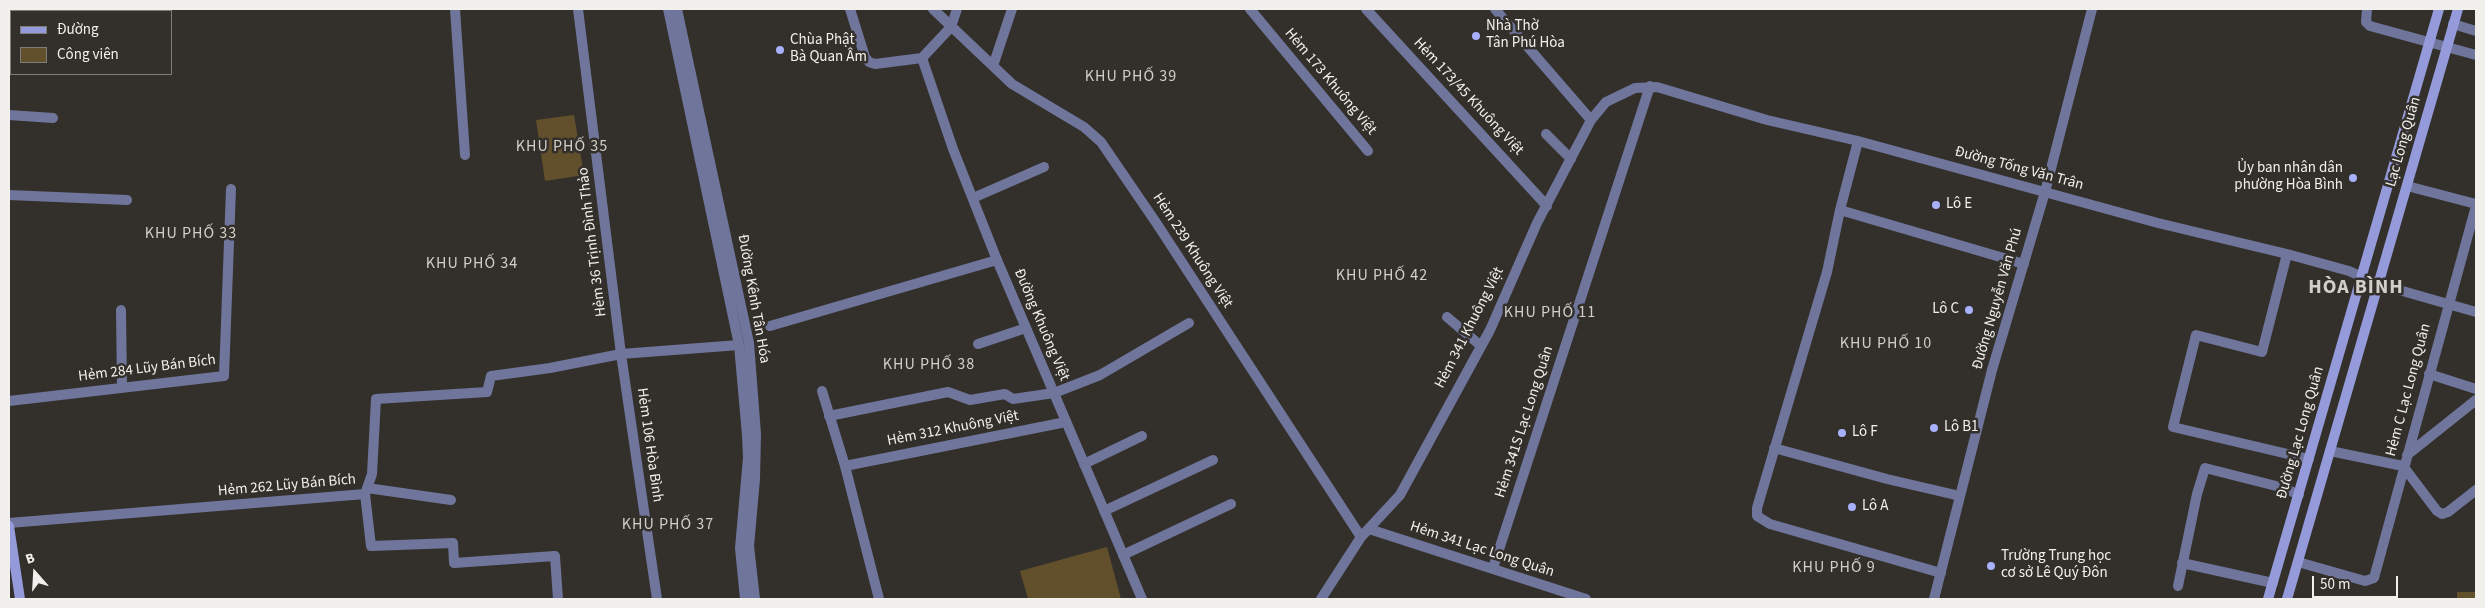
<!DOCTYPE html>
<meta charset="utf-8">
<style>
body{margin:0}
#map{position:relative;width:2485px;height:608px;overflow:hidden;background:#33302b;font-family:"Source Sans 3",sans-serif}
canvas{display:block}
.frame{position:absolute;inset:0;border:10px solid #f2f0ed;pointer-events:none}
.legend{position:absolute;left:10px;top:10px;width:162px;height:65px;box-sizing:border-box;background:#33302b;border:1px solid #7f7d79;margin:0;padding:6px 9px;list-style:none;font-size:15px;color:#f2f0ed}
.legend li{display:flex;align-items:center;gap:10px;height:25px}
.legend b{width:25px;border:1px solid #7f7d79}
.north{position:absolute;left:10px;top:548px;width:50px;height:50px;-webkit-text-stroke:4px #33302b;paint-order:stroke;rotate:341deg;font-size:14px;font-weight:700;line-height:20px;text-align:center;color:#f2f0ed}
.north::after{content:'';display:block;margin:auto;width:18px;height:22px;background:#f2f0ed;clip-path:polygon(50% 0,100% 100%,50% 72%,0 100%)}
.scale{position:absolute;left:2312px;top:576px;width:86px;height:22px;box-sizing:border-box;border:2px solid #f2f0ed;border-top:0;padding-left:6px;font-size:15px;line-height:18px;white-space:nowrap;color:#f2f0ed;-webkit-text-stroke:4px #33302b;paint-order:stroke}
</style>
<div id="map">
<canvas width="2485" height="608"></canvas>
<div class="frame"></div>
<ul class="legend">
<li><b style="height:6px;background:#949ada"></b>Đường</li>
<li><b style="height:14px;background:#62502c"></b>Công viên</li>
</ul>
<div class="north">B</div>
<div class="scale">50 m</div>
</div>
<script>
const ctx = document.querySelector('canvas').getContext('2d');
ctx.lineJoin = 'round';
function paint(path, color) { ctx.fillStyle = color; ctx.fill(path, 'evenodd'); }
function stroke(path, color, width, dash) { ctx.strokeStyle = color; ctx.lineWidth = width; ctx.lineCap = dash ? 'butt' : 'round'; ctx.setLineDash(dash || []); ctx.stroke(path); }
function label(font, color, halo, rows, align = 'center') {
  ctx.font = font + ' "Source Sans 3",sans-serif'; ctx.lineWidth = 5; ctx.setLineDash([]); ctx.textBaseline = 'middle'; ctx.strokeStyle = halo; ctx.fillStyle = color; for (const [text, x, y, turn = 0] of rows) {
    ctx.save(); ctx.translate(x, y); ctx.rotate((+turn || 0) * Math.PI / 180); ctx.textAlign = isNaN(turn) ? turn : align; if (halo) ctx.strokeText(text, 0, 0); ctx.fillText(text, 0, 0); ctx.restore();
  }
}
const green = new Path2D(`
 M574 115 584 175 545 181 536 120Z
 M1107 547 1121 599H1028L1020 571Z
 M2457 592H2476V599H2457Z`);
const minor = new Path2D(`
 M455 9 465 155
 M578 9 621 354 657 599
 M850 9 865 57 869 62 875 64 922 58
 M933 9 1012 84 1084 127 1101 142 1157 224 1361 537
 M1250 9 1368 151
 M1366 9 1547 206
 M1495 9 1591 120
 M2367 9 2366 22 2370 26 2476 55
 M2453 24 2476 31
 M993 66 1012 9
 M9 115 53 118
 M1546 134 1571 159
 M1858 141 1840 210 1827 272 1757 508V516L1770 524 1941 573
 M2407 186 2476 204
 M9 195 127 200
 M973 198 1044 167
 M1840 210 2024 264
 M2287 254 2262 352 2196 335 2173 427 2309 459
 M121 310 122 388
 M1447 317 1481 346
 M770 326 997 260
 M978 344 1026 328
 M2429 374 2476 389
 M822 391 845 466 879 599
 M9 401 224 376 231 189
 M829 416 948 392 970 400 1005 394 1013 399 1054 393 1100 375 1189 323
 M1774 448 1887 479 1960 496
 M2330 451 2403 466 2437 511 2442 514 2448 512 2476 490
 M2407 455 2476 400
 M1084 464 1142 436
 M845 466 1066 422
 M367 488 451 500
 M365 494 371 546 453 543 454 563 555 556 558 599
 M1104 511 1213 460
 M9 523 365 494 372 474 376 399 487 392 491 376 550 368 621 354 739 345
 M1369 529 1586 599
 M1123 555 1231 504
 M2298 562 2365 581 2374 578 2476 206
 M2182 563 2273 583
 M1493 568 1650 86
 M2178 586 2197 494 2205 468 2284 488 2299 495
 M1321 599 1361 537 1400 495 1490 330 1537 223 1591 120 1606 102 1635 88 1657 87 1767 120 1858 141 2158 223 2287 254 2349 271 2378 284 2476 312
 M1934 599 1992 370 2045 192 2092 9`);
const tertiary = new Path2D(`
 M668 9 739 345 747 435 748 458 740 548 745 599
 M677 9 749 343 756 434 755 479 749 546 755 599
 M957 9 951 27 922 58 953 149 997 260 1142 599`);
const secondary = new Path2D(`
 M21 11 22 9
 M9 60 11 51
 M9 526 20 599
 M2268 599 2439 9
 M2287 599 2458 9`);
const markers = [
 [1476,36,5,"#a9b0fc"],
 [780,50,5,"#a9b0fc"],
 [2353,178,5,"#a9b0fc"],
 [1936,205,5,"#a9b0fc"],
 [1969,310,5,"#a9b0fc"],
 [1934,428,5,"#a9b0fc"],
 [1842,433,5,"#a9b0fc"],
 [1852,507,5,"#a9b0fc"],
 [1991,566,5,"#a9b0fc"]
];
const poiNames = [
 ["Nhà Thờ",1486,27],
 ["Tân Phú Hòa",1486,44],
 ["Chùa Phật",790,41],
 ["Bà Quan Âm",790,58],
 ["Ủy ban nhân dân",2343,169,"right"],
 ["phường Hòa Bình",2343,186,"right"],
 ["Lô E",1946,205],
 ["Lô C",1959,310,"right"],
 ["Lô B1",1944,428],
 ["Lô F",1852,433],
 ["Lô A",1862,507],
 ["Trường Trung học",2001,557],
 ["cơ sở Lê Quý Đôn",2001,574]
];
const streetNames = [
 ["Hẻm 173 Khuông Việt",1330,82,50],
 ["Hẻm 173/45 Khuông Việt",1468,97,47],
 ["Lạc Long Quân",2404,142,-74],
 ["Đường Tống Văn Trân",2019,169,15],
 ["Hẻm 36 Trịnh Đình Thảo",593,242,-97],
 ["Hẻm 239 Khuông Việt",1192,251,57],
 ["Đường Kênh Tân Hóa",753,299,80],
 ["Đường Nguyễn Văn Phú",1998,299,-74],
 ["Đường Khuông Việt",1041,325,67],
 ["Hẻm 341 Khuông Việt",1470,328,-63],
 ["Hẻm 284 Lũy Bán Bích",147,369,-7],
 ["Hẻm C Lạc Long Quân",2409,390,-75],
 ["Hẻm 341S Lạc Long Quân",1525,422,-72],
 ["Hẻm 312 Khuông Việt",953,429,-11],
 ["Đường Lạc Long Quân",2301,433,-74],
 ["Hẻm 106 Hòa Bình",649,445,82],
 ["Hẻm 262 Lũy Bán Bích",287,486,-5],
 ["Hẻm 341 Lạc Long Quân",1482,550,18]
];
const neighbourhoodNames = [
 ["KHU PHỐ 39",1131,77],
 ["KHU PHỐ 35",562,147],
 ["KHU PHỐ 33",191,234],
 ["KHU PHỐ 34",472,264],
 ["KHU PHỐ 42",1382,276],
 ["KHU PHỐ 11",1550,313],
 ["KHU PHỐ 10",1886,344],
 ["KHU PHỐ 38",929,365],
 ["KHU PHỐ 37",668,525],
 ["KHU PHỐ 9",1834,568]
];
const districtNames = [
 ["HÒA BÌNH",2356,289]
];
paint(green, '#62502c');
stroke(minor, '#70759c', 10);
stroke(tertiary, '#70759c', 10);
stroke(secondary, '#949ada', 10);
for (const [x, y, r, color] of markers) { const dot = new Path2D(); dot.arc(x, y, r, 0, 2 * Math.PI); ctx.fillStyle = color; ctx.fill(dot); stroke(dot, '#33302b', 2); }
label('15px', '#f2f0ed', '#33302b', poiNames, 'left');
label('15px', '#f2f0ed', '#33302b', streetNames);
ctx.letterSpacing = '1px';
label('16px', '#d2cfc8', '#33302b', neighbourhoodNames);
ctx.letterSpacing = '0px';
ctx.letterSpacing = '1px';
label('bold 20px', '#d2cfc8', '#33302b', districtNames);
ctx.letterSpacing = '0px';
</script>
